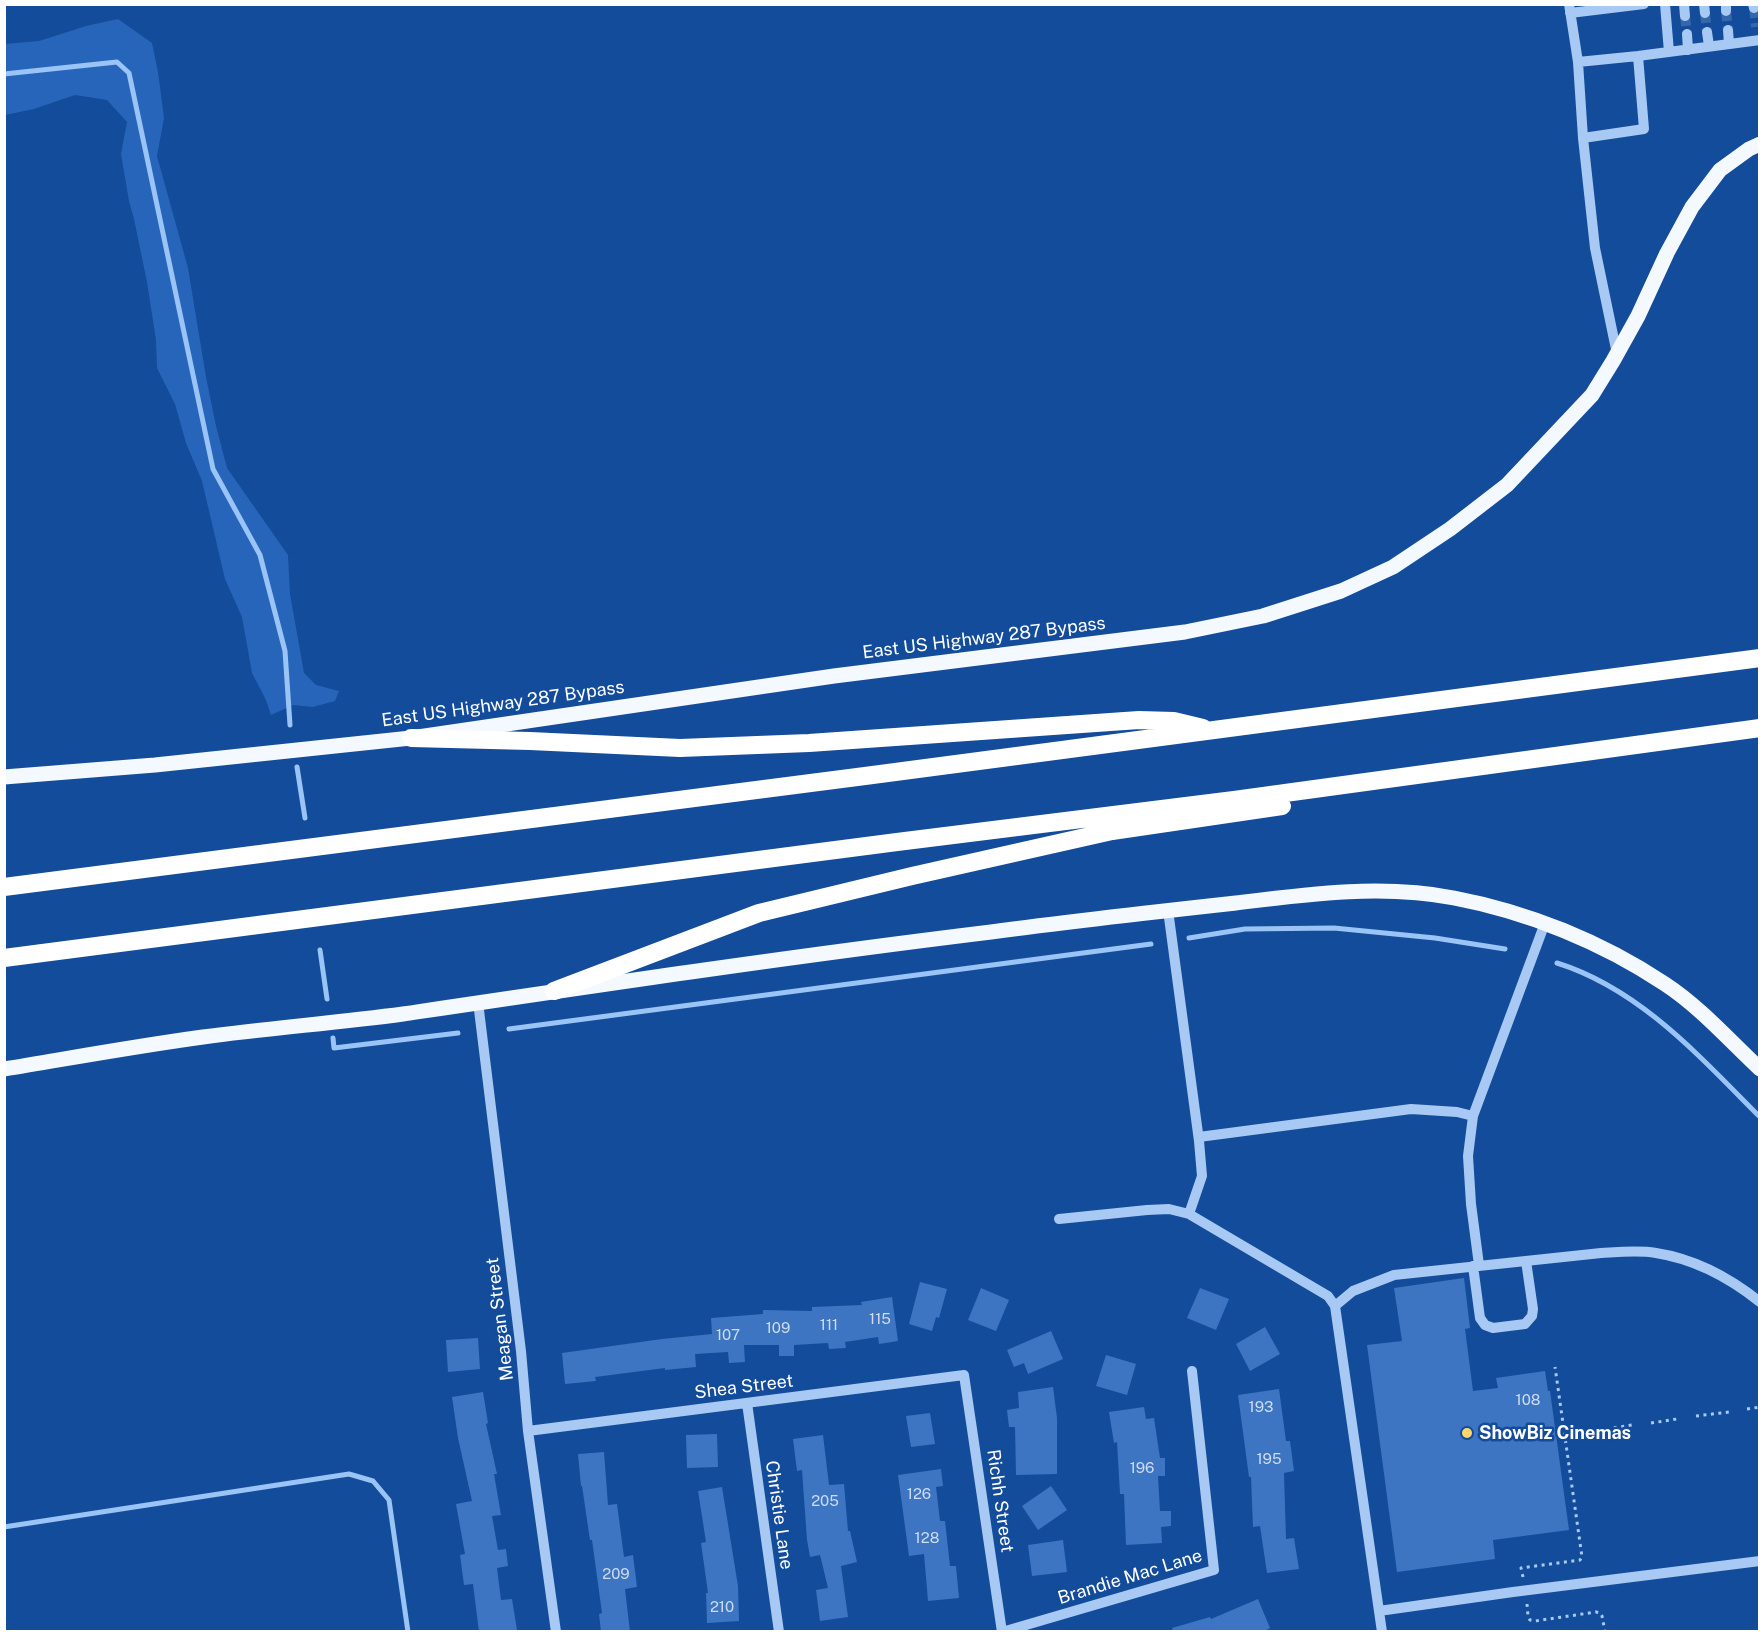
<!DOCTYPE html>
<style>
body{margin:0}
#map{position:relative;width:1764px;height:1636px;overflow:hidden;background:#134c9b;font-family:"Public Sans",sans-serif}
canvas{display:block}
.frame{position:absolute;inset:0;border:6px solid #fff;pointer-events:none}
</style>
<div id="map">
<canvas width="1764" height="1636"></canvas>
<div class="frame"></div>
</div>
<script>
const ctx = document.querySelector('canvas').getContext('2d');
ctx.lineJoin = 'round';
function paint(path, color) { ctx.fillStyle = color; ctx.fill(path, 'evenodd'); }
function stroke(path, color, width, dash) { ctx.strokeStyle = color; ctx.lineWidth = width; ctx.lineCap = dash ? 'butt' : 'round'; ctx.setLineDash(dash || []); ctx.stroke(path); }
function label(font, color, halo, rows, align = 'center') {
  ctx.font = font + ' "Public Sans",sans-serif'; ctx.lineWidth = 5; ctx.setLineDash([]); ctx.textBaseline = 'middle'; ctx.strokeStyle = halo; ctx.fillStyle = color; for (const [text, x, y, turn = 0] of rows) {
    ctx.save(); ctx.translate(x, y); ctx.rotate((+turn || 0) * Math.PI / 180); ctx.textAlign = isNaN(turn) ? turn : align; if (halo) ctx.strokeText(text, 0, 0); ctx.fillText(text, 0, 0); ctx.restore();
  }
}
const green = new Path2D(`
 M118 19 152 43 158 72 164 118 157 156 188 268 206 377 216 426 227 468 288 555 290 594 304 673 316 685 339 691 335 701 313 707 293 705 271 715 266 700 252 673 242 617 225 579 202 481 186 443 175 404 157 368 156 340 147 282 134 219 129 201 121 154 127 122 107 100 75 95 34 109 5 115V44L39 41 86 26Z`);
const stream = new Path2D(`
 M4 74 117 62 129 73 213 469 260 555 285 651 290 725
 M297 767 305 818
 M1189 938 1245 929 1334 928 1435 938 1505 949
 M320 950 327 999
 M1557 963C1640 989 1700 1057 1760 1117
 M509 1029 1151 944
 M333 1038 334 1048 458 1033
 M4 1527 349 1474 373 1481 389 1500 408 1632`);
const building = new Path2D(`
 M1464 1278 1470 1328 1465 1329 1473 1391 1498 1388 1496 1378 1545 1371 1548 1391H1550L1569 1530 1493 1540 1495 1559 1397 1572 1367 1345 1402 1341 1394 1288Z
 M920 1282 947 1289 939 1318 936 1317 932 1331 909 1324Z
 M981 1288 1009 1300 996 1331 968 1320Z
 M1200 1288 1229 1299 1216 1330 1187 1318Z
 M892 1297 898 1341 879 1344 878 1337 845 1342 846 1348 829 1349 828 1343 794 1345V1356H779V1345H744L745 1362 729 1363 728 1352 695 1354 696 1367 665 1370V1368L595 1377 596 1381 565 1384 562 1353 662 1339 712 1334 711 1318 763 1314V1310L812 1311V1307L862 1305 861 1302Z
 M1265 1327 1280 1354 1250 1371 1236 1344Z
 M1051 1331 1063 1359 1028 1374 1024 1363 1014 1367 1007 1350Z
 M478 1338 480 1369 448 1372 446 1340Z
 M1106 1355 1136 1364 1127 1395 1096 1386Z
 M1053 1387 1057 1418V1474L1016 1475 1015 1427H1009L1007 1410 1019 1408 1018 1392Z
 M1279 1389 1286 1441H1290L1294 1471 1284 1473 1286 1539 1294 1538 1299 1569 1267 1573 1260 1526 1253 1527 1251 1477H1249L1238 1395Z
 M483 1392 488 1423 486 1424 497 1474H494L501 1515 492 1516 498 1550 506 1549 508 1566 497 1568 501 1600 512 1599 517 1630 504 1632H479L473 1584 464 1585 460 1555 465 1554 456 1504 472 1501 458 1438 452 1397Z
 M1144 1407 1146 1419 1154 1418 1160 1458H1165V1476H1158L1160 1511H1171V1526L1161 1527 1162 1543 1126 1545 1124 1494H1120L1117 1442 1114 1443 1109 1412Z
 M930 1413 935 1444 911 1447 906 1416Z
 M717 1434 718 1467 687 1468 686 1435Z
 M823 1435 829 1485 844 1484 848 1531H850L857 1562 841 1566 848 1617 820 1621 816 1590 828 1588 820 1555 810 1557 807 1540 802 1470 797 1471 793 1439Z
 M604 1452 608 1505 617 1504 624 1557 633 1555 637 1587 625 1589 630 1632H601L599 1614 602 1613 592 1540H590L582 1486H581L578 1454Z
 M941 1469 943 1486 936 1487 940 1521H945L950 1566H956L959 1598 928 1601 924 1554 909 1556 898 1475Z
 M1051 1486 1067 1510 1038 1530 1022 1506Z
 M722 1487 738 1586 739 1621 707 1623 706 1593H708L701 1543 706 1542 698 1491Z
 M1063 1540 1067 1572 1032 1576 1028 1545Z
 M1258 1599 1270 1628 1263 1632H1173L1172 1628 1210 1617 1211 1619Z`);
const minorTunnel = new Path2D(`
 M1754 8 1756 27
 M1726 11 1728 30
 M1705 13 1707 32
 M1685 16 1687 34`);
const path = new Path2D(`
 M1747 1409 1760 1407
 M1696 1416 1729 1412
 M1651 1423 1677 1419
 M1599 1430 1632 1425
 M1565 1434 1581 1432
 M1523 1577 1521 1568 1580 1560 1582 1557 1555 1367
 M1527 1604 1528 1616 1530 1620 1535 1621 1596 1612 1600 1613 1602 1616 1605 1632`);
const minor = new Path2D(`
 M1569 4 1578 62 1583 138 1595 248 1617 354
 M1665 4 1669 52
 M1684 4 1685 16
 M1704 4 1705 13
 M1726 4V11
 M1753 4 1754 8
 M1570 13 1644 4
 M1728 30 1729 44
 M1707 32 1709 46
 M1687 34 1688 50
 M1578 62 1638 56 1760 40
 M1583 138 1644 129 1638 56
 M1168 910 1199 1141 1202 1176 1189 1214 1328 1296 1335 1306 1382 1632
 M478 1002 521 1351 528 1431 556 1632
 M1199 1137 1411 1109 1457 1112 1473 1116
 M1059 1219 1147 1210 1169 1209 1189 1214
 M1479 1265 1471 1204 1468 1156 1473 1116 1545 923
 M1473 1266 1480 1318 1485 1325 1493 1328 1525 1324 1532 1316 1533 1309 1526 1261
 M1335 1306 1353 1291 1394 1275 1601 1253C1619 1252 1638 1250 1656 1253 1695 1259 1730 1278 1760 1302
 M747 1403 779 1632
 M528 1431 964 1375 1002 1632 1214 1570 1192 1371
 M1379 1611 1513 1592 1760 1561`);
const major = new Path2D(`
 M4 777 155 765 411 738 834 676 1185 632 1263 616 1341 591 1393 567 1450 529 1507 485 1592 395 1613 361 1638 316 1667 253 1692 207 1720 170 1749 149 1760 144
 M4 1069C71 1058 137 1046 203 1037 269 1028 336 1023 403 1014 599 985 794 956 991 932 1073 921 1154 912 1236 903 1308 894 1382 884 1454 898 1528 912 1602 942 1665 984 1700 1007 1729 1040 1760 1069`);
const highway = new Path2D(`
 M411 738 530 741 680 748 809 743 1139 720 1174 721 1203 728
 M4 887 865 776 1760 658
 M4 958 897 842 1234 800 1760 728
 M554 991 759 913 912 876 1112 831 1282 806`);
const markers = [
 [1467,1433,6,"#ffd76a"]
];
const numberNames = [
 ["115",880,1319],
 ["111",829,1325],
 ["109",778,1328],
 ["107",728,1335],
 ["108",1528,1400],
 ["193",1261,1407],
 ["195",1269,1459],
 ["196",1142,1468],
 ["126",919,1494],
 ["205",825,1501],
 ["128",927,1538],
 ["209",616,1574],
 ["210",722,1607]
];
const streetNames = [
 ["East US Highway 287 Bypass",984,638,-7],
 ["East US Highway 287 Bypass",503,704,-8],
 ["Meagan Street",500,1319,-97],
 ["Shea Street",744,1387,-7],
 ["Richh Street",1000,1501,82],
 ["Christie Lane",779,1515,82],
 ["Brandie Mac Lane",1130,1577,-17]
];
const poiNames = [
 ["ShowBiz Cinemas",1479,1433]
];
paint(green, '#2665b9');
stroke(stream, '#9ac3f6', 5);
paint(building, '#3d75c2');
stroke(minorTunnel, '#3667aa', 10, [10, 5]);
stroke(path, '#a8c9f3', 3, [3, 4.5]);
stroke(minor, '#a8c9f3', 10);
stroke(major, '#f4f8ff', 15);
stroke(highway, '#fff', 18);
for (const [x, y, r, color] of markers) { const dot = new Path2D(); dot.arc(x, y, r, 0, 2 * Math.PI); ctx.fillStyle = color; ctx.fill(dot); stroke(dot, '#134c9b', 2); }
label('15px', '#cedcf0', null, numberNames);
label('18px', '#fff', '#134c9b', streetNames);
label('bold 18px', '#fff', '#134c9b', poiNames, 'left');
</script>
